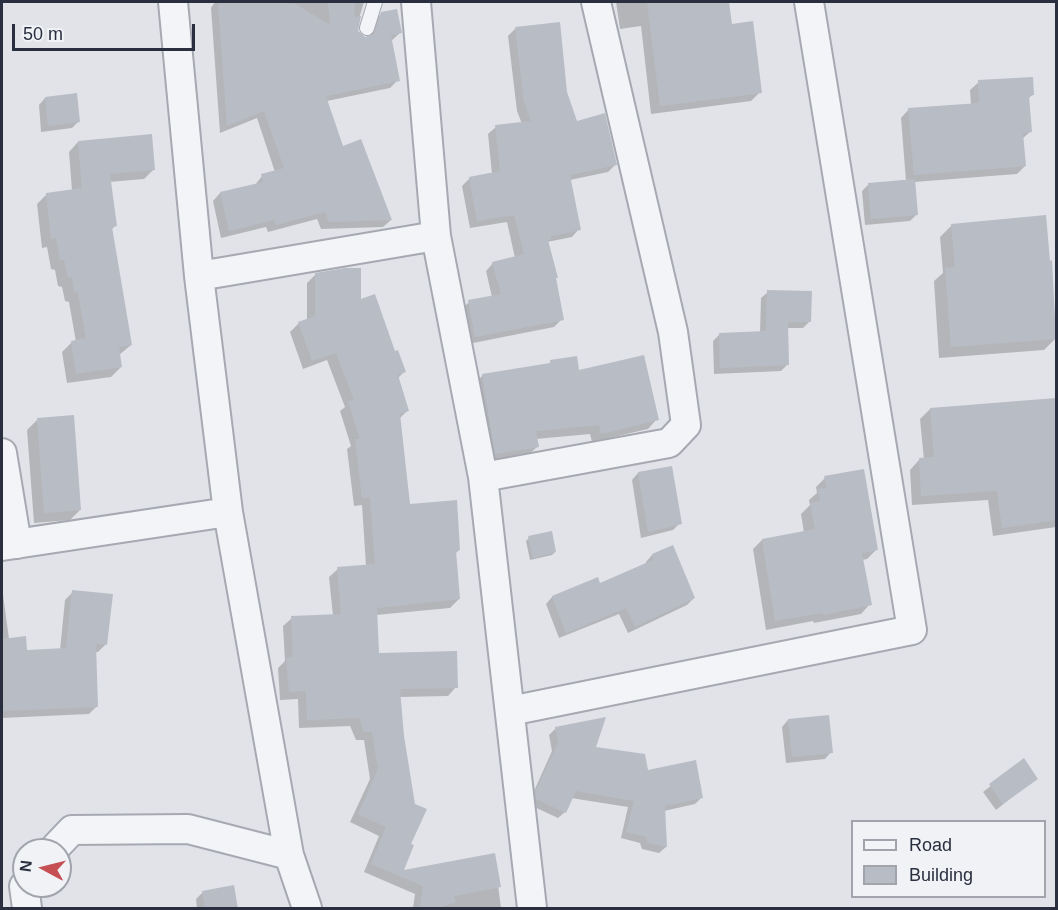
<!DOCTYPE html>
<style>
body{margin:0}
#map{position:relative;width:1058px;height:910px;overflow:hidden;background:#e1e3e8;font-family:Arial,sans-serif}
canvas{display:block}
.frame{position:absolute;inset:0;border:3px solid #2a2f3f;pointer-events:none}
.legend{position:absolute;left:851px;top:820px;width:195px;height:78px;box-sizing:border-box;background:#f0f2f6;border:2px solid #a1a4ad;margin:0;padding:8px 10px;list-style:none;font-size:18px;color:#2a2f3f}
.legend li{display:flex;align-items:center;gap:12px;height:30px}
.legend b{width:30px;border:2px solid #a1a4ad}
.north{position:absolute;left:12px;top:838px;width:60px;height:60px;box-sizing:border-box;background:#f0f2f6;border:2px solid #a1a4ad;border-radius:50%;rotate:277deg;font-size:16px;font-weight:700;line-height:24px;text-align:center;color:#2a2f3f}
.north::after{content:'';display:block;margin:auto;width:21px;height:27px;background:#c54f52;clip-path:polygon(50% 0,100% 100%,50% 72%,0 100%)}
.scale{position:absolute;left:12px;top:24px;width:183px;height:27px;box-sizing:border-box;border:3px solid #2a2f3f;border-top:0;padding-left:8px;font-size:18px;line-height:21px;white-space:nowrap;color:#2a2f3f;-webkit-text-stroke:4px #f0f2f6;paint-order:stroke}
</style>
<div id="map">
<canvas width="1058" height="910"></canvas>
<div class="frame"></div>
<ul class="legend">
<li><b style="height:8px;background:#f3f4f7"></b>Road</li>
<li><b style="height:16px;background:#b8bcc5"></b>Building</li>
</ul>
<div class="north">N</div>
<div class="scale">50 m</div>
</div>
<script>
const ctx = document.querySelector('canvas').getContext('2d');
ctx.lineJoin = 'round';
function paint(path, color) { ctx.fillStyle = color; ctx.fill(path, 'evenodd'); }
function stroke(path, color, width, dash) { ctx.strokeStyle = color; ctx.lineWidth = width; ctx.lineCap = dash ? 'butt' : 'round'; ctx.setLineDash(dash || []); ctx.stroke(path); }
const shadow = new Path2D(`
 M215 2H364L357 25 359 35 365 38H368L374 22 382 13 400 33 391 41 398 80 390 88 327 101 342 148 391 220 383 227 321 229 317 219 268 232 266 227 221 238 213 201 220 193 255 185 262 176 275 172 257 118 220 133 211 8Z
 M616 2H728L731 26 760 92 751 101 651 114 641 26 620 29Z
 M516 28 566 93 576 122 615 165 608 172 570 180 579 229 572 237 547 242 562 319 554 327 468 344 461 310 469 302 492 297 486 271 493 263 515 258 507 222 470 228 462 186 470 178 492 174 488 134 496 127 522 124 517 111 508 36Z
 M979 82 1032 95 1028 99 1030 132 1022 139 1025 166 1017 174 914 182 916 215 910 221 865 225 862 191 869 184 906 181 901 118 909 109 971 105 970 90Z
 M45 98 79 121 72 128 41 132 39 105Z
 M78 142 154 169 144 179 109 182 116 225 111 230 131 345 119 355 121 367 111 377 67 383 62 352 72 342H76L69 302 65 301 62 287 58 286 55 270 51 269 47 247 42 248 37 204 47 194 72 191 69 152Z
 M951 226 1051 262 1056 338 1044 350 939 358 934 281 943 273 940 237Z
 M316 274 359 302 405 371 398 378 408 410 399 419 408 505 459 550 455 554 459 599 450 608 376 615 378 654 456 687 448 696 400 697 409 845 402 872 494 854 501 908H413L415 894 364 872 379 836 350 822 370 779 364 740H356L350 726 299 728 298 699 280 700 278 668 285 661 283 626 292 618 333 616 329 577 338 569 366 566 362 505 354 506 347 449 351 446 340 411 345 407 327 360 303 369 290 332 299 323 307 320V283Z
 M768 292 810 321 803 328H786L788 364 781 371 714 374 713 341 720 334 760 333 761 298Z
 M551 362 578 372 657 419 648 429 592 442 590 434 536 439 537 447 527 456 486 463 473 385 483 375 548 364Z
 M1056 399V527L993 536 988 500 912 505 910 470 919 460H924L920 419 930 409Z
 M37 420 80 510 70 520 34 523 27 430Z
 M638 473 680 523 673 530 641 538 632 480Z
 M825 478 877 549 867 559 862 560 870 604 861 614 814 623 813 621 766 630 753 549 762 540 804 533 801 514 810 505 809 500 817 493 816 487Z
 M529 538 555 552 552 555 530 560 526 541Z
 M652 555 694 598 687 605 628 633 619 614 559 638 546 604 552 597 591 581 600 585 646 565V562Z
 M2 587 9 639 26 651 60 650 65 600 73 592 106 644 98 652H95L97 706 89 714 2 718Z
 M788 720 831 752 825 759 786 763 782 727Z
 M556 728 701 798 695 804 664 811 666 847 659 853 642 849 640 843 621 838 628 807 571 798 565 812 558 818 530 805V800L552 751 549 735Z
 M1023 761 1036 778 996 810 983 792Z
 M203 892 237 908H197L196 899Z`);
const building = new Path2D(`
 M218 2H292L330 25 328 2H354L355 17 361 16 358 31 365 37 374 34 381 12 397 9 402 33 391 35 400 81 326 96 343 146 361 139 392 220 329 222 325 212 276 225 274 220 229 231 220 192 263 182 261 174 284 168 264 111 227 126Z
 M647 2H729L732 24 753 21 762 93 660 106Z
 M560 22 567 92 577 121 605 113 617 165 570 175 581 230 551 236V239L548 240 558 278H556L564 320 475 337 468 300 501 294 492 262 524 254 514 215 477 221 469 177 500 171 495 125 531 121 524 102 515 27Z
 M1033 77 1034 95 1029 96 1032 132 1023 133 1026 166 914 175 908 108 979 103 978 80Z
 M77 93 80 122 48 126 45 97Z
 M152 134 155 170 110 174 117 226 112 227 132 345 119 347 122 367 76 374 71 341 86 338 78 293 74 292 72 278 68 277 64 260H60L56 238 51 239 46 193 82 188 78 141Z
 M915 179 918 215 871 219 868 183Z
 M1046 215 1050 261 1052 260 1056 339 951 347 945 268 955 267 951 224Z
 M345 268H361V299L375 294 395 351 398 350 406 372 398 375 409 411 400 414 410 504 457 500 460 550 456 551 460 599 377 608 379 653 457 651 458 688 400 689 404 736 415 804 427 809 411 844 414 845 404 870 495 853 501 887 454 896 456 902 435 909H420L423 886 371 864 386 827 358 814 378 769 372 732H364L359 718 307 720 306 691 289 692 286 658 293 657 291 616 341 614 337 567 375 564 370 497 362 498 355 439H360L348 401 354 400 336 353 312 361 298 322 315 316V273Z
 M767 290 812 291 811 322H788L789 365 720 368 719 333 766 331Z
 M644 355 659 420 601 434 599 425 536 431 539 447 495 454 482 374 550 363V360L577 356 579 370Z
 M1056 398V520L1002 528 997 491 921 496 919 458 934 457 930 408Z
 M74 415 81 510 44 513 37 418Z
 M672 466 682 524 648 532 638 472Z
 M864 469 878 550 862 553 872 605 823 615 822 613 775 621 762 539 815 529 810 503 820 501 818 489 827 488 824 476Z
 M552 531 556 552 533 558 528 536Z
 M673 545 695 598 635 627 626 608 566 633 552 596 598 577 600 583 653 560 652 554Z
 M72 590 113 594 107 645 96 644 98 707 2 711V639L26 636 27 650 66 648Z
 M829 715 833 753 792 757 788 719Z
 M606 717 596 747 645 754 648 770 696 760 703 798 665 806 667 847 648 843 646 837 626 832 634 801 576 791 566 813 536 799 535 792 558 743 555 727Z
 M1024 758 1038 779 1003 804 989 784Z
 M234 885 238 909H205L202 891Z`);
const lane = new Path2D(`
 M367 28 375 2`);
const street = new Path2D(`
 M173 2 199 276 228 512 289 855 307 908
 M416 2 436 236 483 477 532 908
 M199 276 436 236
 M2 453 17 544
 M483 477 669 443 686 425 673 332 596 2
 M2 546 228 512
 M510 711 912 630 809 2
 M53 850 72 830 188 829 289 855
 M24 886 27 908`);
paint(shadow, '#0003');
paint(building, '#b8bcc5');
stroke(lane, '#a6a9b2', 16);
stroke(street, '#a6a9b2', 32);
stroke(lane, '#f3f4f7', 14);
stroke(street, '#f3f4f7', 28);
</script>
